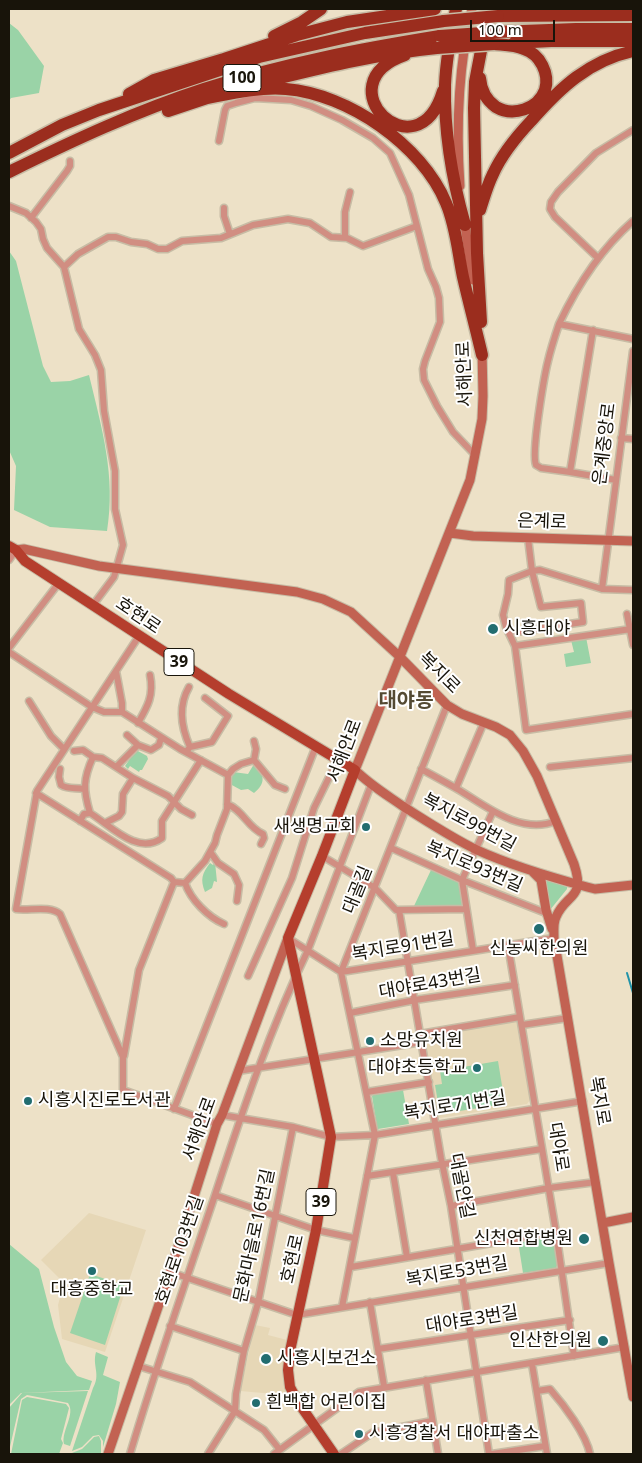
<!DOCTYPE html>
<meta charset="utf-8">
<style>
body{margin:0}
#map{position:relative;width:642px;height:1463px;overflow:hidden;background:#ede1c7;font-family:"Noto Sans",sans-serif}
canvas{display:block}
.frame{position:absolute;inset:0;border:10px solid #18140a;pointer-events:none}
.scale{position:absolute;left:470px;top:20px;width:85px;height:22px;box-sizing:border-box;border:2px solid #18140a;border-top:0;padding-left:6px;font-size:15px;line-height:18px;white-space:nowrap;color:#18140a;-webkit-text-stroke:4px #fff;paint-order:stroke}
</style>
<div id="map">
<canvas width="642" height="1463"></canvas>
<div class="frame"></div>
<div class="scale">100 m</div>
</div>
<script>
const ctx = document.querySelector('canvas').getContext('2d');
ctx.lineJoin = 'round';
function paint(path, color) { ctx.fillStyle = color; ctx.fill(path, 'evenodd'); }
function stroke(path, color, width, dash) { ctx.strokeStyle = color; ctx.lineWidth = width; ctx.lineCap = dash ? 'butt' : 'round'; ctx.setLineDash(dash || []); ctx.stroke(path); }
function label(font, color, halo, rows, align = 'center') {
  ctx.font = font + ' "Noto Sans","Noto Sans KR",sans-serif'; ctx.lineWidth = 4; ctx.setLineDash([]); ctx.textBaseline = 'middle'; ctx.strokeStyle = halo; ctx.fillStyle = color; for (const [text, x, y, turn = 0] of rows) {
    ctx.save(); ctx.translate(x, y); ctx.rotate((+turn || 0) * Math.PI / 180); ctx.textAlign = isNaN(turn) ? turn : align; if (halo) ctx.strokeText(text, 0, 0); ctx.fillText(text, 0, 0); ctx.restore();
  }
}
const built = new Path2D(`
 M516 1020 530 1100 527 1104 440 1118 438 1116 423 1036Z
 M89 1213 146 1230 105 1352 62 1339 58 1305 64 1283 41 1260Z
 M255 1325 270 1328 268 1335 287 1340 285 1349 283 1378 286 1395 240 1391Z`);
const green = new Path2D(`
 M9 23 18 30 44 66 39 93 11 98 9 101Z
 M9 251 16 261 43 366 51 382 70 381 89 375C102 429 116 476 107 531L50 527 14 510 16 466 9 450Z
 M586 637 591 663 566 667 564 654 574 652 571 640Z
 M136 750 147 756 148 759 142 770H140L139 772 130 766 128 769 125 766Z
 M254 764C265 774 266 784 254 793L248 789 241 790 230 784 233 772 248 774Z
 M215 862 217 882 214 881 212 888 205 892C200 879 202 874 210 863L213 865Z
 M431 870 460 882 464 907 463 908 414 906Z
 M545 879 567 887V889L550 910Z
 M498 1061 505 1104 440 1114 435 1085 442 1084 440 1071Z
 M403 1090 409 1124 378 1129 377 1127 372 1096 373 1095Z
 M551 1235 553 1238 558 1264 556 1268 523 1273 518 1241Z
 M9 1244 39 1269 54 1327 66 1362 77 1376 92 1381 89 1390 21 1393 9 1405Z
 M90 1274 124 1285 105 1345 70 1333Z
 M96 1352 108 1357 103 1375 120 1382 116 1404 103 1447V1441L99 1435 93 1436 82 1447 72 1451 93 1388C101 1374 92 1366 96 1352Z
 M88 1391 70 1446 64 1444C61 1431 76 1414 68 1403L27 1395 21 1399 9 1451V1408L22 1393Z
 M27 1397 66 1404 69 1408 61 1439 63 1443 59 1454H11L22 1400Z
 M99 1436 101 1441V1454L72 1453 82 1449 94 1437Z`);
const stream = new Path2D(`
 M627 973 633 993`);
const street = new Path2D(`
 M219 141 225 110 227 106 236 103 255 98 291 100 311 106 342 120 373 138 390 153 409 195 428 269 436 287 439 298 440 322 425 361 423 369 424 380 437 406 453 432 475 455
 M9 206 26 213 36 222 41 229 43 239 47 248 64 267 79 329 95 355 101 370 104 411 115 471V509L123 545 114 577 93 605
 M224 208V216L230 234
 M31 218 67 171 70 166V161
 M633 221C601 249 577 286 559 324L633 339
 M345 237V212L350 192
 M598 258 555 217 550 209 551 202 558 192 596 153 633 130
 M64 267 78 254 108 237H116L131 242 147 244 158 249H167L182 241 221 238 253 225 288 219 310 223 331 237 347 238 363 246 417 226
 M559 324C555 336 551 348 548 361 544 377 531 453 536 465L541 468 570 472 593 330
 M621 438 633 439
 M570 472 616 480
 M9 560 16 550
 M602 589 633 351
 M633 590 602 589 540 570 532 571 509 580 508 594 503 615 506 627 515 646 526 730 633 714
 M627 614 633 645
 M516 632 583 622 581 603 541 607 532 571 528 538
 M139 636 37 791 16 909C29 911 50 905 60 914L123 1057V1090L217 1124
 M515 646 631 629
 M9 648 58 584
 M9 652 92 707 104 712H122L180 749 228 775
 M116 671 122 703V712
 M189 687C178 706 181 727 190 747
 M29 701 51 736 64 749
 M138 723C148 706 154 695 150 675
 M127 735 138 745
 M74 751 83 750 93 757C83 779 83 790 90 813
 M186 752 190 747 212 742 228 716 205 698
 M93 757 102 758 133 778
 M254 760 275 785 285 789
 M117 766 138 745 151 750 159 745 161 738
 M550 767 633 758
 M60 769 59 777 61 785C69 790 76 787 84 789
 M421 769C434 776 447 783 459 790 487 807 521 835 556 821
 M456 788 484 722
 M36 793 171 878 174 882 139 970 124 1056
 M227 804C243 810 248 828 263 834L264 838 261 844
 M80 821 84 814 90 813C110 825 137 856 162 838V821L201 760
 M105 823 119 816 122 812 123 794 133 778 168 796 181 809 192 815
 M391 848 462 880 546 913
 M211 853 218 863 234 874 239 885 237 901
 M322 856 375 888 396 910 466 909
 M174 882 185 883 205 861 215 843 217 835 227 809 228 775 233 769 241 764 254 760 256 749 254 741
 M185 883C191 900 208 917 224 924
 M399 910 441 1158 451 1206 489 1454
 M288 938 341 972 554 938
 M508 945 556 1232 574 1356
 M473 950 462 880 493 811
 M248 976 292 878 314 808 338 759
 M350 1013 415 1000 515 985
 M522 1025 568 1018
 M420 1034 520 1017
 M238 1071 422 1042
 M367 1092 429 1082
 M174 1109 316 746
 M222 1115 293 1127 331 1137 375 1135 583 1101
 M393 1173 407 1257
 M367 1176 542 1149
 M215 1195 316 1230 354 1238
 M451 1206 549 1188 596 1182
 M351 1267 556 1232
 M170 1272 297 1315 609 1263
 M370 1302 384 1386
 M342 1307 375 1135 341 972 447 705
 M170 1326 244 1351
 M378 1349 570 1320
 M532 1364 547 1454
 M138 1366 190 1382 264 1430 280 1450
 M426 1380 438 1454
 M537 1391 550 1389C564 1405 586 1434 590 1454
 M130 1454C156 1367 186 1281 215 1195 242 1112 270 1029 308 950L371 785
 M208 1454 235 1411 236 1394 244 1351 258 1303 293 1127
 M274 1454 359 1392 625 1347
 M341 1454 372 1433 432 1421
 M492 1454 545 1446`);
const secondary = new Path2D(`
 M460 186C456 127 458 67 472 9
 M464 219 473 280
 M482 350 483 396 482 419 470 480 355 770C370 785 387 795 404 807 428 822 452 838 477 850 512 866 550 877 587 887L595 889 633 885
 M450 533 473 536 633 541
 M16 550 24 549 99 566 297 592 323 599 351 612 399 656 447 705 462 714 496 727 510 735 523 751 537 776 574 864C586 900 566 893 556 917 553 923 554 931 554 938L609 1263 633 1397
 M533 872 541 880 546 910 552 929
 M603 1223 633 1217
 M108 1454 170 1272 217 1124 222 1115 288 938`);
const primary = new Path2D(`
 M9 546 16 550 25 561 229 694 355 770 322 856 288 938 331 1137 316 1230 290 1351 288 1370 290 1387 298 1402 334 1454`);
const highway = new Path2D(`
 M456 9C451 33 446 60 445 85 444 133 452 179 465 225
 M498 16 633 15
 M496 32 576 29H633
 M274 36 302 22 321 9
 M514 43 551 41H633
 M405 55C322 84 417 177 443 91
 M480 78C481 90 486 100 496 107 513 117 538 109 545 90 550 74 540 54 524 49 515 45 503 45 494 44
 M256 84C316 69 375 54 437 48
 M129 94 154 80 224 59 297 35 347 22 435 9
 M207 98C233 93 259 87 286 89 348 94 422 145 446 203 456 226 458 253 463 277 469 303 476 329 482 355
 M168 111 213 96
 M9 153 62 125 99 110 259 57 365 33 444 21
 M9 172C72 141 136 111 204 89 281 64 360 49 440 36
 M480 210C484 198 487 186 493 174 502 154 516 137 531 121 560 88 588 61 633 51
 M481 322 477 253 474 108 475 82 489 9`);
const highwayBridge = new Path2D(`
 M444 21 498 16
 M440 36 496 32
 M437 48 494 44`);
const markers = [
 [493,629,6,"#226d70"],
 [366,827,5,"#226d70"],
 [539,929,6,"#226d70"],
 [370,1041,5,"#226d70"],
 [477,1068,5,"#226d70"],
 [28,1101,5,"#226d70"],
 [584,1239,6,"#226d70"],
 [92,1271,5,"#226d70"],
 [603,1341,6,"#226d70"],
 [266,1359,6,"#226d70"],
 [256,1403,5,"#226d70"],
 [359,1434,5,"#226d70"]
];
const shields = [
 [242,78,38],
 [179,662,30],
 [321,1202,30]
];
const shieldNames = [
 ["100",242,78],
 ["39",179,662],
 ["39",321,1202]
];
const streetNames = [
 ["서해안로",465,374,-92],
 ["은계중앙로",605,444,-83],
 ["은계로",542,522,2],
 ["호현로",138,616,34],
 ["복지로",439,673,45],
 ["서해안로",345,751,-69],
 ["복지로99번길",469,823,28],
 ["복지로93번길",474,867,23],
 ["대골길",358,890,-68],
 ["복지로91번길",403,947,-9],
 ["대야로43번길",430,984,-10],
 ["복지로",599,1101,80],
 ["복지로71번길",455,1106,-9],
 ["서해안로",200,1129,-70],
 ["대야로",558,1147,81],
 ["대골안길",461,1186,79],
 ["문화마을로16번길",255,1236,-78],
 ["호현로103번길",180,1250,-71],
 ["호현로",293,1259,-77],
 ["복지로53번길",457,1272,-10],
 ["대야로3번길",472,1320,-9]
];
const poiNames = [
 ["시흥대야",504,629],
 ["새생명교회",356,827,"right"],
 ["신농씨한의원",539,949,"center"],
 ["소망유치원",380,1041],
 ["대야초등학교",467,1068,"right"],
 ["시흥시진로도서관",38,1101],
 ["신천연합병원",573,1239,"right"],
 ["대흥중학교",92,1290,"center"],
 ["인산한의원",592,1341,"right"],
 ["시흥시보건소",277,1359],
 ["흰백합 어린이집",266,1403],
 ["시흥경찰서 대야파출소",369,1434]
];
const quarterNames = [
 ["대야동",406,701]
];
paint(built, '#e6d7b6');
paint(green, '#9ad3a7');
stroke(stream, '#2193a9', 2);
stroke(street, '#c7bca5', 9);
stroke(secondary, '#c7bca5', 11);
stroke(primary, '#c7bca5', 12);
stroke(highway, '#c7bca5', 15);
stroke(street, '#d18e82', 6);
stroke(secondary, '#c26252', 9);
stroke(primary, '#b53e2d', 10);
stroke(highway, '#9b2d1e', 12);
stroke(highwayBridge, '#c7bca5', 15, []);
stroke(highwayBridge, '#9b2d1e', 12);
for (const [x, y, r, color] of markers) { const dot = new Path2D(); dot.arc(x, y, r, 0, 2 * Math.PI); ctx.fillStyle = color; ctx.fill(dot); stroke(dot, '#fff', 2); }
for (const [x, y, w] of shields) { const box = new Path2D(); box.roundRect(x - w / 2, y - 13.5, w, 27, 4); ctx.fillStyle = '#fff'; ctx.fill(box); stroke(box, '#18140a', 1); }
label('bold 16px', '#18140a', null, shieldNames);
label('18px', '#18140a', '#fff', streetNames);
label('18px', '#18140a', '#fff', poiNames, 'left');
label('bold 20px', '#544a33', '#fff', quarterNames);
</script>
